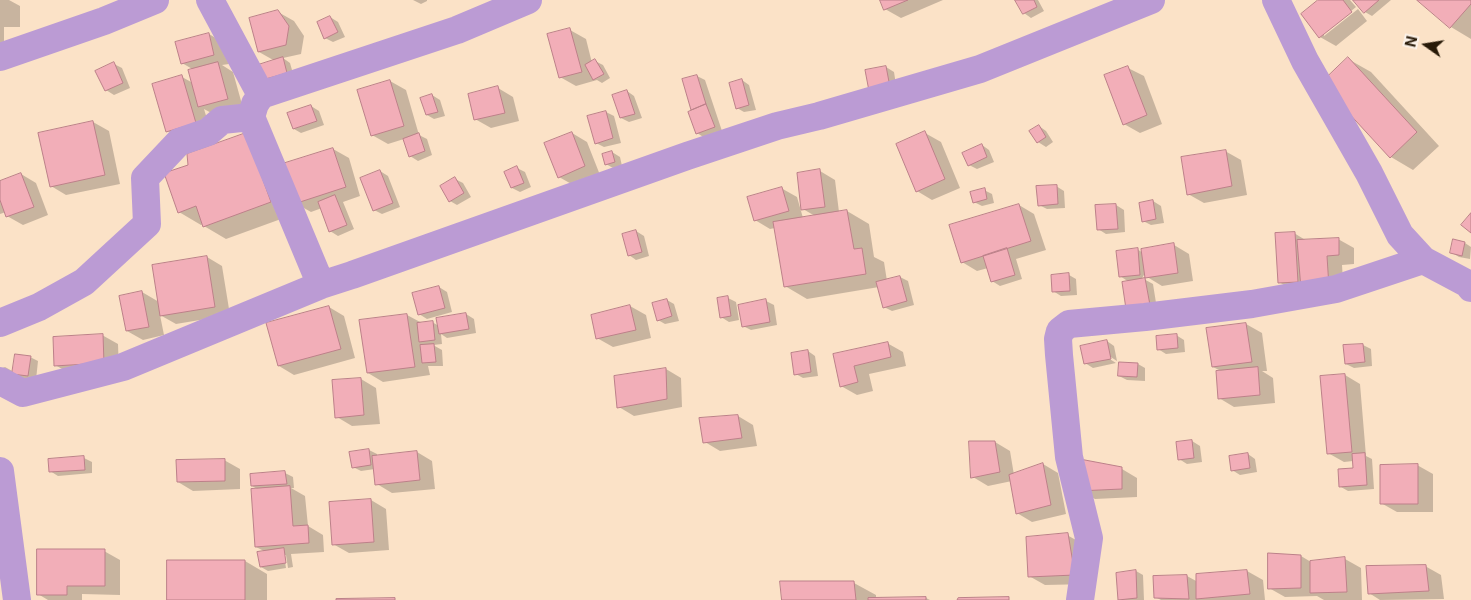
<!DOCTYPE html>
<style>
body{margin:0}
#map{position:relative;width:1471px;height:600px;overflow:hidden;background:#fbe2c7;font-family:Inter,sans-serif}
canvas{display:block}
.north{position:absolute;left:1401px;top:20px;width:50px;height:50px;-webkit-text-stroke:4px #fbf2e9;paint-order:stroke;rotate:283deg;font-size:14px;font-weight:700;line-height:20px;text-align:center;color:#271907}
.north::after{content:'';display:block;margin:auto;width:18px;height:22px;background:#271907;clip-path:polygon(50% 0,100% 100%,50% 72%,0 100%)}
</style>
<div id="map">
<canvas width="1471" height="600"></canvas>
<div class="north">N</div>
</div>
<script>
const ctx = document.querySelector('canvas').getContext('2d');
ctx.lineJoin = 'round';
function paint(path, color) { ctx.fillStyle = color; ctx.fill(path, 'evenodd'); }
function stroke(path, color, width, dash) { ctx.strokeStyle = color; ctx.lineWidth = width; ctx.lineCap = dash ? 'butt' : 'round'; ctx.setLineDash(dash || []); ctx.stroke(path); }
const shadow = new Path2D(`
 M0 0H9L20 6V27H4V55H0Z
 M413 0H427V1L421 4Z
 M881 0H943L901 18 885 9Z
 M1017 0H1038L1044 11 1031 18 1024 13Z
 M1320 0H1350L1356 7 1324 33V36L1358 9 1367 21 1336 46 1320 37Z
 M1355 0H1391L1372 16 1365 12Z
 M1419 0H1471V39L1451 27Z
 M278 12 294 21 304 36 301 54 283 58 290 63 294 77 271 84 275 61 259 52Z
 M330 17 338 22 345 37 333 42 325 38Z
 M570 30 586 39 592 63 595 61 603 65 610 78 602 83 597 80 576 86 560 77Z
 M209 34 224 43 229 64 222 65 233 72 243 108 215 115 204 109 211 132 183 140 168 131 182 77 193 83 194 70 182 63Z
 M1348 59 1371 72 1439 146 1413 170 1391 157Z
 M114 64 122 68 130 88 114 95 106 90Z
 M886 67 894 72 897 91 878 94Z
 M1128 68 1144 76 1162 124 1140 133 1124 124Z
 M697 76 705 80 722 131 705 138 697 133 693 111 683 80Z
 M742 80 749 85 756 110 744 112 737 108Z
 M390 81 406 90 419 135 427 139 432 155 418 161 410 156 404 139 388 144 372 135Z
 M498 88 513 97 519 121 491 128 475 119Z
 M627 91 634 96 642 118 629 122 621 118Z
 M432 95 440 100 445 116 434 119 427 115Z
 M311 106 319 111 324 125 301 133 294 129Z
 M606 112 614 116 621 143 604 147 596 143Z
 M93 122 109 131 120 184 66 195 51 186Z
 M1039 126 1046 131 1053 142 1046 147 1038 142 1031 131Z
 M572 133 587 142 600 175 575 186 559 177Z
 M925 133 941 142 960 188 932 200 917 191Z
 M246 134 292 215 226 239 204 226 203 224 201 225 179 212 189 166Z
 M982 145 989 150 994 162 977 169 969 165Z
 M333 149 349 158 360 196 343 202 354 229 338 236 330 231 322 208 311 212 295 203Z
 M1225 151 1241 160 1247 195 1204 203 1188 194Z
 M612 152 620 157 622 166 613 168 606 164Z
 M517 168 525 172 531 187 520 192 512 188Z
 M380 171 388 176 400 207 382 214 374 210Z
 M820 171 835 180 839 212 847 211 869 224 874 257 884 262 887 281 900 277 908 281 914 305 892 311 884 307 879 287 807 299 785 286 775 228 770 229 755 220 781 188 797 197 803 218 815 216 803 209Z
 M21 174 36 183 48 215 23 225 7 216 6 212 0 214V182Z
 M455 179 463 183 471 197 457 205 450 201Z
 M1056 186 1064 191 1065 208 1047 209 1039 205Z
 M984 190 992 194 994 203 982 206 974 202Z
 M1153 201 1161 206 1164 223 1151 225 1143 221Z
 M1019 205 1034 214 1046 250 1016 259 1022 279 1000 286 992 281 988 268 977 271 962 262Z
 M1116 205 1124 210 1125 232 1106 234 1098 229Z
 M636 231 644 236 649 256 636 260 629 255Z
 M1294 233 1307 241 1338 239 1354 248V264L1342 265 1344 296 1294 291 1279 282Z
 M1454 241 1465 243 1471 247 1470 259 1459 257 1451 252Z
 M1174 245 1189 254 1193 281 1162 286 1144 275 1142 278 1153 284 1157 309 1135 312 1129 282 1120 276 1137 249 1143 253Z
 M207 257 222 266 230 315 176 324 160 315 164 335 143 340 127 331 142 292 159 302Z
 M1069 275 1076 279 1077 295 1061 296 1053 291Z
 M439 287 447 292 452 312 427 319 419 314Z
 M728 298 736 302 739 320 729 322 721 317Z
 M667 300 674 304 679 321 665 324 658 320Z
 M766 301 774 305 777 325 751 330 743 326Z
 M630 306 646 315 651 338 613 347 597 338Z
 M329 307 344 316 355 358 294 375 279 366Z
 M466 314 474 319 476 333 447 338 441 334 442 344 433 345 442 350 443 366H428L430 375 383 382 368 373 407 315 422 323 432 322 439 326 437 319Z
 M1246 324 1262 333 1267 371H1262L1273 378 1275 403 1234 407 1219 398 1221 371 1213 367 1208 329Z
 M102 335 118 344 119 372 71 374 55 365Z
 M1176 335 1184 340 1185 352 1166 354 1158 349Z
 M1107 341 1114 346 1117 361 1106 354 1105 356 1116 363 1093 368 1085 363Z
 M887 343 903 352 906 366 869 374 873 391 857 395 841 386 835 355Z
 M1363 345 1371 349 1372 366 1354 368 1346 364Z
 M808 351 815 356 818 376 803 378 796 374Z
 M30 357 38 361 36 380 2 379 0 369 5 367 14 372Z
 M1138 364 1145 368V381L1127 380 1119 376Z
 M666 369 681 378 682 407 634 416 619 407Z
 M1345 375 1360 384 1366 456 1372 459 1374 489 1348 491 1341 487 1354 469 1353 461 1344 462 1328 453Z
 M361 379 376 388 380 424 352 426 337 417Z
 M738 416 753 425 757 446 720 451 705 442Z
 M1192 441 1200 446 1202 462 1187 464 1179 459Z
 M995 442 1010 451 1014 475 1043 464 1058 473 1066 514 1032 522 1017 513 1012 481 988 486 973 477Z
 M369 450 377 454V456L417 452 432 461 435 489 392 493 377 484 375 469 361 471 353 467 351 453Z
 M1248 454 1255 459 1257 472 1240 475 1232 470Z
 M84 458 92 462V473L58 476 50 471Z
 M224 460 240 469V489L193 491 178 482Z
 M1417 465 1433 474V512H1397L1381 503Z
 M1122 469 1137 478V497L1095 499 1079 490Z
 M285 473 293 477 294 488H291L305 496 308 526 323 535 324 552 291 554 293 567 288 568 286 555H284L286 568 268 571 261 567 266 552 256 547 259 490 252 486Z
 M371 500 386 509 389 550 349 553 333 544Z
 M1067 535 1083 544 1090 584 1045 585 1029 576Z
 M104 551 120 560V595L82 594V600H48L38 594Z
 M1301 556 1311 562 1345 559 1361 568 1362 600H1324L1317 596 1285 597 1269 588Z
 M245 561 267 574V600H169Z
 M1425 566 1441 575 1444 599 1380 600 1369 593Z
 M1136 571 1143 575 1144 600H1119L1117 574Z
 M1247 571 1263 580 1265 600H1161L1155 597 1187 576 1198 582Z
 M854 583 876 595V599L926 598 930 600H783Z`);
const building = new Path2D(`
 M880 0H908L884 10Z
 M1015 0H1034L1037 7 1023 14Z
 M1318 0H1343L1352 12 1319 38 1301 14Z
 M1353 0H1379L1364 13Z
 M1417 0H1471V4L1450 28Z
 M278 10 289 26 286 45 258 52 249 18Z
 M330 16 338 32 324 39 317 22Z
 M570 28 582 72 559 78 547 34Z
 M209 33 214 55 181 64 175 42Z
 M283 57 287 73 262 80 258 65Z
 M1348 57 1417 132 1390 158 1321 83Z
 M595 59 604 74 593 80 585 65Z
 M114 62 123 83 105 91 95 71Z
 M218 62 228 99 198 107 188 70Z
 M886 66 890 87 869 91 865 70Z
 M1128 66 1147 115 1123 125 1104 75Z
 M182 75 196 123 166 132 152 84Z
 M697 75 706 104 691 110 682 79Z
 M742 79 749 105 736 109 729 83Z
 M390 80 404 126 371 136 357 90Z
 M498 86 505 113 474 120 468 94Z
 M627 90 635 114 620 118 612 95Z
 M432 94 438 112 426 115 420 98Z
 M706 104 715 127 696 134 688 112Z
 M311 105 317 121 293 129 287 113Z
 M606 111 613 138 595 144 587 116Z
 M93 121 105 175 50 187 38 133Z
 M1039 125 1046 137 1037 143 1029 131Z
 M925 131 945 179 916 192 896 144Z
 M572 132 585 166 558 178 544 143Z
 M246 133 271 202 203 227 196 206 178 213 164 173 188 165 187 154Z
 M419 133 425 151 409 157 403 139Z
 M982 144 987 157 968 166 962 153Z
 M333 148 346 187 294 204 282 164Z
 M1226 150 1232 186 1187 195 1181 157Z
 M612 151 615 162 605 165 602 154Z
 M517 166 524 183 511 188 504 172Z
 M820 169 825 207 801 210 797 173Z
 M380 170 393 203 373 211 360 178Z
 M21 173 34 207 6 217 0 200V181Z
 M455 177 464 193 449 202 440 186Z
 M1057 185 1058 204 1038 206 1036 186Z
 M782 187 789 211 754 221 747 197Z
 M985 188 987 199 973 203 970 192Z
 M335 195 347 225 329 232 318 202Z
 M1153 200 1156 219 1142 222 1139 203Z
 M1019 204 1031 241 961 263 949 225Z
 M1116 204 1118 229 1097 230 1095 205Z
 M847 210 854 249 862 248 866 274 784 287 773 222Z
 M1471 213V233L1461 225Z
 M636 230 642 252 628 256 622 234Z
 M1295 232 1298 282 1278 283 1275 233Z
 M1339 238V255L1327 256 1329 287 1301 289 1297 240Z
 M1453 239 1465 242 1462 256 1450 253Z
 M1174 243 1178 273 1145 278 1141 249Z
 M1007 248 1015 275 991 282 983 256Z
 M1138 248 1140 275 1119 277 1116 251Z
 M207 256 215 307 160 316 152 265Z
 M1069 273 1070 291 1052 292 1051 275Z
 M900 276 907 301 883 308 876 282Z
 M1145 278 1150 305 1126 309 1122 282Z
 M439 286 445 308 418 315 412 293Z
 M142 291 149 327 126 331 119 296Z
 M728 296 731 316 720 318 717 298Z
 M667 299 672 316 657 321 652 303Z
 M766 299 770 322 742 327 738 305Z
 M630 305 636 330 596 339 591 315Z
 M329 306 341 349 278 366 266 323Z
 M466 313 469 329 439 334 436 318Z
 M407 314 415 367 367 373 359 320Z
 M433 321 435 340 419 342 417 323Z
 M1246 323 1252 362 1212 367 1206 328Z
 M103 334 104 363 54 366 53 337Z
 M1177 334 1178 348 1157 350 1156 336Z
 M1107 340 1111 359 1084 364 1080 346Z
 M888 342 891 357 854 366 858 382 840 387 833 354Z
 M434 344 436 362 422 363 420 345Z
 M1363 344 1365 362 1345 364 1343 345Z
 M808 350 811 372 794 375 791 353Z
 M15 354 31 356 28 376 12 374Z
 M1119 362 1138 363 1137 377 1118 376Z
 M1258 367 1260 395 1218 399 1216 371Z
 M666 368 667 399 617 408 614 376Z
 M1345 374 1352 452 1327 454 1320 376Z
 M361 378 364 415 335 418 332 380Z
 M738 415 742 438 703 443 699 418Z
 M1192 440 1194 458 1178 460 1176 442Z
 M969 441H995L1000 472 971 478Z
 M369 449 371 465 352 468 349 452Z
 M417 451 420 480 375 485 372 456Z
 M1248 453 1250 468 1231 471 1229 456Z
 M1365 453 1367 485 1339 487 1338 469 1353 468 1352 454Z
 M84 456 85 470 49 472 48 459Z
 M1069 457 1122 467V489L1078 491Z
 M225 459V481L177 482 176 460Z
 M1043 463 1051 505 1016 514 1009 475Z
 M1418 464V504H1380V465Z
 M285 471 287 484 251 486 250 474Z
 M290 486 293 526 308 525 309 543 255 547 251 489Z
 M371 499 374 542 332 545 329 502Z
 M1068 533 1075 575 1028 577 1026 537Z
 M284 548 286 563 260 567 257 552Z
 M37 549H105V586H67V595H37Z
 M1268 553 1301 555V588L1268 589Z
 M1345 557 1347 592 1310 593V561Z
 M167 560H245V600H167Z
 M1426 565 1429 591 1368 594 1366 566Z
 M1136 570 1137 598 1118 600 1116 573Z
 M1247 570 1250 594 1196 599V574Z
 M1187 575 1189 599 1154 598 1153 576Z
 M780 581H854L856 600H782Z
 M926 597V600H868V598Z
 M1009 597V600H957L958 598Z
 M395 598V600H336V599Z`);
const minor = new Path2D(`
 M210 0 261 95
 M1276 0 1305 61 1369 173 1400 235 1423 260 1468 284 1471 288
 M0 57 104 21 155 0
 M251 117 321 285
 M0 323 39 307 84 282 147 224 145 178 179 142 208 132 222 120 251 117 255 104 261 95 457 30 528 0
 M0 381 23 393 123 367 321 285 352 275 687 156 777 126 819 116 980 69 1151 0
 M0 471 17 600
 M1080 600 1089 538 1069 457 1059 355 1058 339 1060 331 1069 324 1145 317 1252 304 1336 289 1423 260`);
paint(shadow, '#0003');
paint(building, '#f2aeb8');
stroke(building, '#bc8089', 1);
stroke(minor, '#bb9bd4', 28);
</script>
